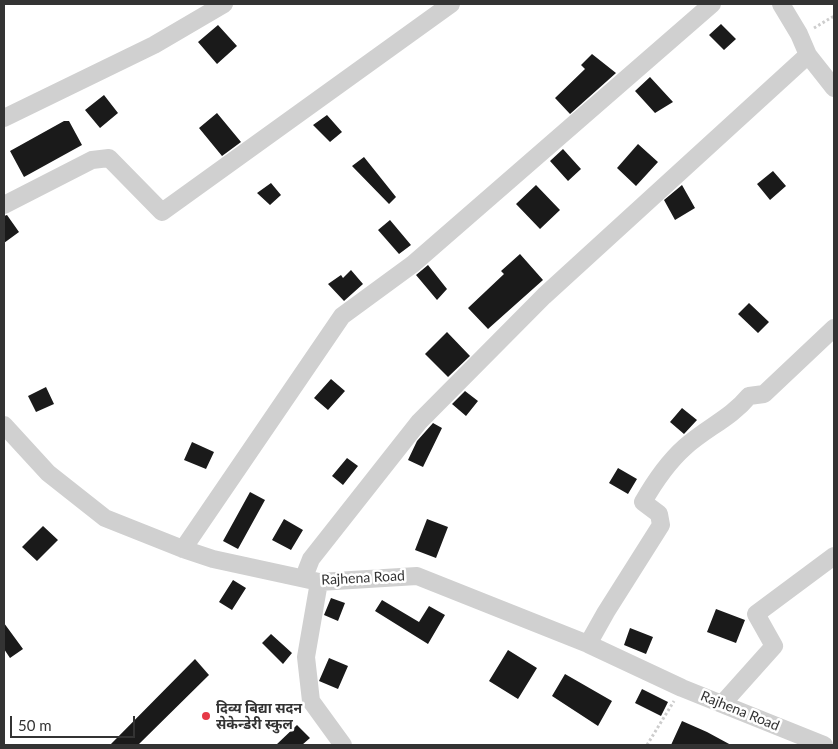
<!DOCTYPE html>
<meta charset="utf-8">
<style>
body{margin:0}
#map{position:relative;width:838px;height:749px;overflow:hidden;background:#fff;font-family:Lato,sans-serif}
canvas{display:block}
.frame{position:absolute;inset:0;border:5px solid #333;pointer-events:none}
.scale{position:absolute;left:10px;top:716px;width:125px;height:22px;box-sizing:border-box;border:2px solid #333;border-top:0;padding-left:6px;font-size:15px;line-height:18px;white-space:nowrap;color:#333;-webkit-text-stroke:4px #fff;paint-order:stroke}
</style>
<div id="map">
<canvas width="838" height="749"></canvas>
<div class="frame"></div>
<div class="scale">50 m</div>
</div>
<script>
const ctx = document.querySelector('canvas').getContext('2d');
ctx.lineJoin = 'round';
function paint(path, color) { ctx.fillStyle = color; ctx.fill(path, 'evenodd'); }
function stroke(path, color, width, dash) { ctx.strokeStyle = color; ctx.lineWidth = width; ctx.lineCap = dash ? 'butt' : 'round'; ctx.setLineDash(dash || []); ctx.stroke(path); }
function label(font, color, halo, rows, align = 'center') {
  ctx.font = font + ' Lato,"Noto Sans Devanagari",sans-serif'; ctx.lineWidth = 5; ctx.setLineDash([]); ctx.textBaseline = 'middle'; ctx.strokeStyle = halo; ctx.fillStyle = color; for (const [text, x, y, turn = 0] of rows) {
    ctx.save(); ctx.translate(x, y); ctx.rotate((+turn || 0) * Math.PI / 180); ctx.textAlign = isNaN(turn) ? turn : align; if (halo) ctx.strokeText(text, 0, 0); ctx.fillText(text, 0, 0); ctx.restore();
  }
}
const building = new Path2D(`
 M721 24 736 39 724 50 709 35Z
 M218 25 237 46 217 64 198 42Z
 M592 54 616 73 570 114 555 98 585 69 581 65Z
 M650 77 673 102 655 113 635 91Z
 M104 95 118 113 100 128 85 110Z
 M217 113 241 142 222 156 199 128Z
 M327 115 342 132 330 142 313 125Z
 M64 121H69L82 145 24 177 10 151Z
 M638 144 658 162 636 186 617 168Z
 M563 149 581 169 568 181 550 161Z
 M364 157 396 197 389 204 352 166Z
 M773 171 786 186 770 200 757 184Z
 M271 183 281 195 270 205 257 193Z
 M536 185 560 210 540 229 516 204Z
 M682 185 695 208 675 220 664 200Z
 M7 215 19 232 4 243V216Z
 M390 220 411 245 399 254 378 230Z
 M520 254 543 280 488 329 468 308 504 274 501 271Z
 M428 265 447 289 437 300 416 275Z
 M351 270 363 284 344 301 328 284 341 275 343 278Z
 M749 303 769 322 758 333 738 314Z
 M447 332 470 356 448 377 425 354Z
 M331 379 345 391 328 410 314 398Z
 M46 387 54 404 36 412 28 396Z
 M465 391 478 401 466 416 452 404Z
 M682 408 697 420 684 434 670 422Z
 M433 423 442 428 423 467 408 460 417 441Z
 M192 442 214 452 206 469 184 460Z
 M347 458 358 466 343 485 332 476Z
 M618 468 637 479 628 494 609 483Z
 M250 492 265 500 238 549 223 541Z
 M284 519 303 530 291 550 272 540Z
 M427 519 448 527 436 558 415 550Z
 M43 526 58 540 37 561 22 547Z
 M233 580 246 588 232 610 219 602Z
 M331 598 345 603 338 621 324 615Z
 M382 600 419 622 429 606 445 615 428 644 375 611Z
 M716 609 745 620 736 643 707 632Z
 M4 623 23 649 10 658 4 649Z
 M630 628 653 637 646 654 624 645Z
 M271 634 292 653 283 664 262 643Z
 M508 650 537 668 518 699 489 681Z
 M329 658 348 666 338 689 319 681Z
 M195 659 209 675 138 745H110Z
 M565 674 612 701 598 726 552 696Z
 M642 689 668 702 661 716 635 703Z
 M682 721 707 732 731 745H671Z
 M297 725 310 738 302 745H276Z`);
const path = new Path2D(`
 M814 28 834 16
 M647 745 674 701`);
const street = new Path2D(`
 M781 4 799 34 808 55 834 88
 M4 118 154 45 224 4
 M4 205 92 160 109 158 162 212 451 4
 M4 425 48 473 105 518 183 549 213 559 319 582 417 576 588 644 682 688 824 745
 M183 549 342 316 413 264 712 4
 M304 577 311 559 419 422 544 296 808 55
 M319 582 306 657 311 701 343 745
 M588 644 606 612 661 525 659 514 643 502C655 481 667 463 685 447 706 428 731 418 749 396L764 394 834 328
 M723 703 774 646 756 614 834 556`);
const markers = [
 [206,716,5,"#e63946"]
];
const streetNames = [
 ["Rajhena Road",363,578,-3],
 ["Rajhena Road",740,711,22]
];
const poiNames = [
 ["दिव्य बिद्या सदन",216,708],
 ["सेकेन्डेरी स्कुल",216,724]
];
paint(building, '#1a1a1a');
stroke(path, '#cdcdcd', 3, [2.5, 2.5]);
stroke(street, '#d0d0d0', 18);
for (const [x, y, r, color] of markers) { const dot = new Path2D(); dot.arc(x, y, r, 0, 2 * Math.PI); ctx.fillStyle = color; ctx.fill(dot); stroke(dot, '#fff', 2); }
label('14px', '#333', '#fff', streetNames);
label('bold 14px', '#333', '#fff', poiNames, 'left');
</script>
